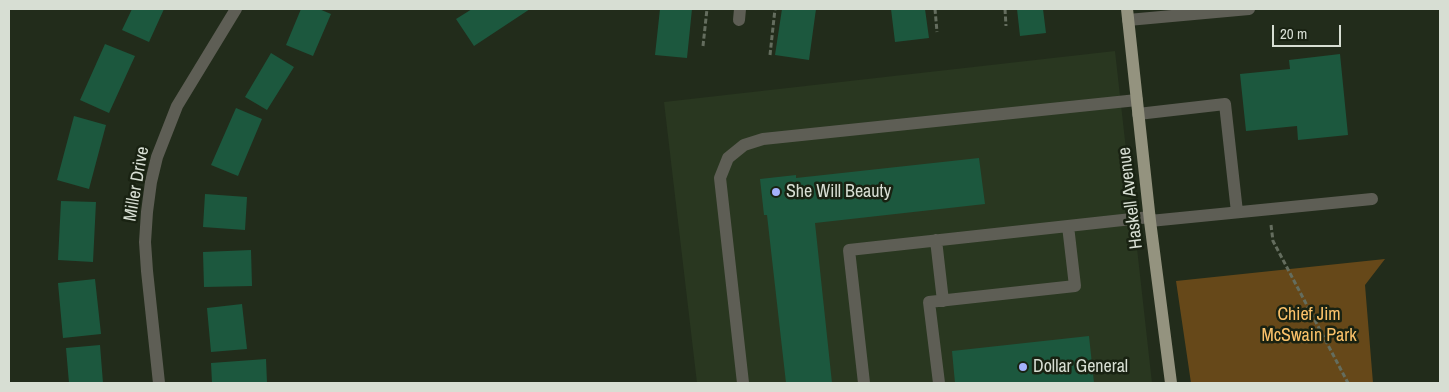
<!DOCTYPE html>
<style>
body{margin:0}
#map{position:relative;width:1449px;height:392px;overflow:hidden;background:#222c1b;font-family:"Archivo Narrow",sans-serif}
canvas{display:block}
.frame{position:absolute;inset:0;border:10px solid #d7ded3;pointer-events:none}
.scale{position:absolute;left:1272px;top:25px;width:69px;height:22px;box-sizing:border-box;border:2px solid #d7ded3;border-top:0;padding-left:6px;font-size:15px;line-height:18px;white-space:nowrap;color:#d7ded3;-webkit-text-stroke:4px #192212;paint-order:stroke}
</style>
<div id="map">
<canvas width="1449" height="392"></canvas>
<div class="frame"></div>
<div class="scale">20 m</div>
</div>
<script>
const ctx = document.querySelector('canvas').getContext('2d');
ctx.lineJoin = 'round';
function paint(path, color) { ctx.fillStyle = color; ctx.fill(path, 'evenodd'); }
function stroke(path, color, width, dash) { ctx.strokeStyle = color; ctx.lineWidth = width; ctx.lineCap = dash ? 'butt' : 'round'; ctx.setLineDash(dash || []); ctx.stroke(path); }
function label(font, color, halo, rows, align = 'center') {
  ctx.font = font + ' "Archivo Narrow",sans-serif'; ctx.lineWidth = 5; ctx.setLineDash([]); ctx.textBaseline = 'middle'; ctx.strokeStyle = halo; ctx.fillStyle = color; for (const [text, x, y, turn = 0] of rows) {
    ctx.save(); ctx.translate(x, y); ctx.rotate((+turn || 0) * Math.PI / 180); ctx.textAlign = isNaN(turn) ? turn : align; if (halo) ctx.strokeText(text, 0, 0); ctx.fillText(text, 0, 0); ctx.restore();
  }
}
const built = new Path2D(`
 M1115 51 1152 383H697L664 102Z`);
const green = new Path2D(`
 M1385 259 1365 285 1373 383H1191L1176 281Z`);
const building = new Path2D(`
 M132 9H164L149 42 122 30Z
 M301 9H319L331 14 313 56 286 45Z
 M472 9H530L474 46 456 19Z
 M660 9H692L687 58 655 55Z
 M782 9H816L809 60 775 55Z
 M891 9H925L929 38 895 42Z
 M1017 9H1043L1046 33 1020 36Z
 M105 44 135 56 109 113 80 100Z
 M271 53 294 67 267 110 245 97Z
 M1340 54 1348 135 1298 140 1297 126 1246 131 1240 74 1290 69 1289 60Z
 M236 108 262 119 238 176 211 165Z
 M74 116 106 125 89 189 57 180Z
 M979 158 985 204 815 223 832 383H786L767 215H764L760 179 796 175V178Z
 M205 194 247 197 245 230 203 227Z
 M61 201 96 202 93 262 58 260Z
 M251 250 252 286 204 287 203 252Z
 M95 279 101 334 63 338 58 283Z
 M242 304 247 349 211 352 207 308Z
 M1089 336 1094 383H955L952 351Z
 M100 345 103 383H69L66 348Z
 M266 359 267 383H212L211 363Z`);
const path = new Path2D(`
 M935 9 937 32
 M1005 9 1006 26
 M703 46 707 9
 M770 55 775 9
 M1271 225 1273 241 1348 383`);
const minor = new Path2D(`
 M739 20 740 9
 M1128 20 1249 9
 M1138 114 1225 104 1237 212
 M1150 221 1372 199
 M936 240 943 301
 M159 383 147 271 145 242 147 212 151 182 157 157 177 106 236 9
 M743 383 720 178 728 158 744 145 763 139 1137 100
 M864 383 849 250 1150 217
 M939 383 929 302 1075 286 1068 226`);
const major = new Path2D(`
 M1127 9 1150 221 1171 383`);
const markers = [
 [776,192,5,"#a4b2fc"],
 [1023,367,5,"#a4b2fc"]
];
const streetNames = [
 ["Miller Drive",137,184,-80],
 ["Haskell Avenue",1131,198,-97]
];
const poiNames = [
 ["She Will Beauty",786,192],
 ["Dollar General",1033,367]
];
const parkNames = [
 ["Chief Jim",1309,315],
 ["McSwain Park",1309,336]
];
paint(built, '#293720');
paint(green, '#664819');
paint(building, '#1c583e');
stroke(path, '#646d5e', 3, [5, 2.5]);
stroke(minor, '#5e5e55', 12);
stroke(major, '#94937f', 12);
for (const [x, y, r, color] of markers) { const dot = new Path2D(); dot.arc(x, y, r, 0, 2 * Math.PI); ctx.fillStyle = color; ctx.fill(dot); stroke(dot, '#192212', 2); }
label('18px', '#d7ded3', '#192212', streetNames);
label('18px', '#d7ded3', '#192212', poiNames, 'left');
label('18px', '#fbc26a', '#192212', parkNames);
</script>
